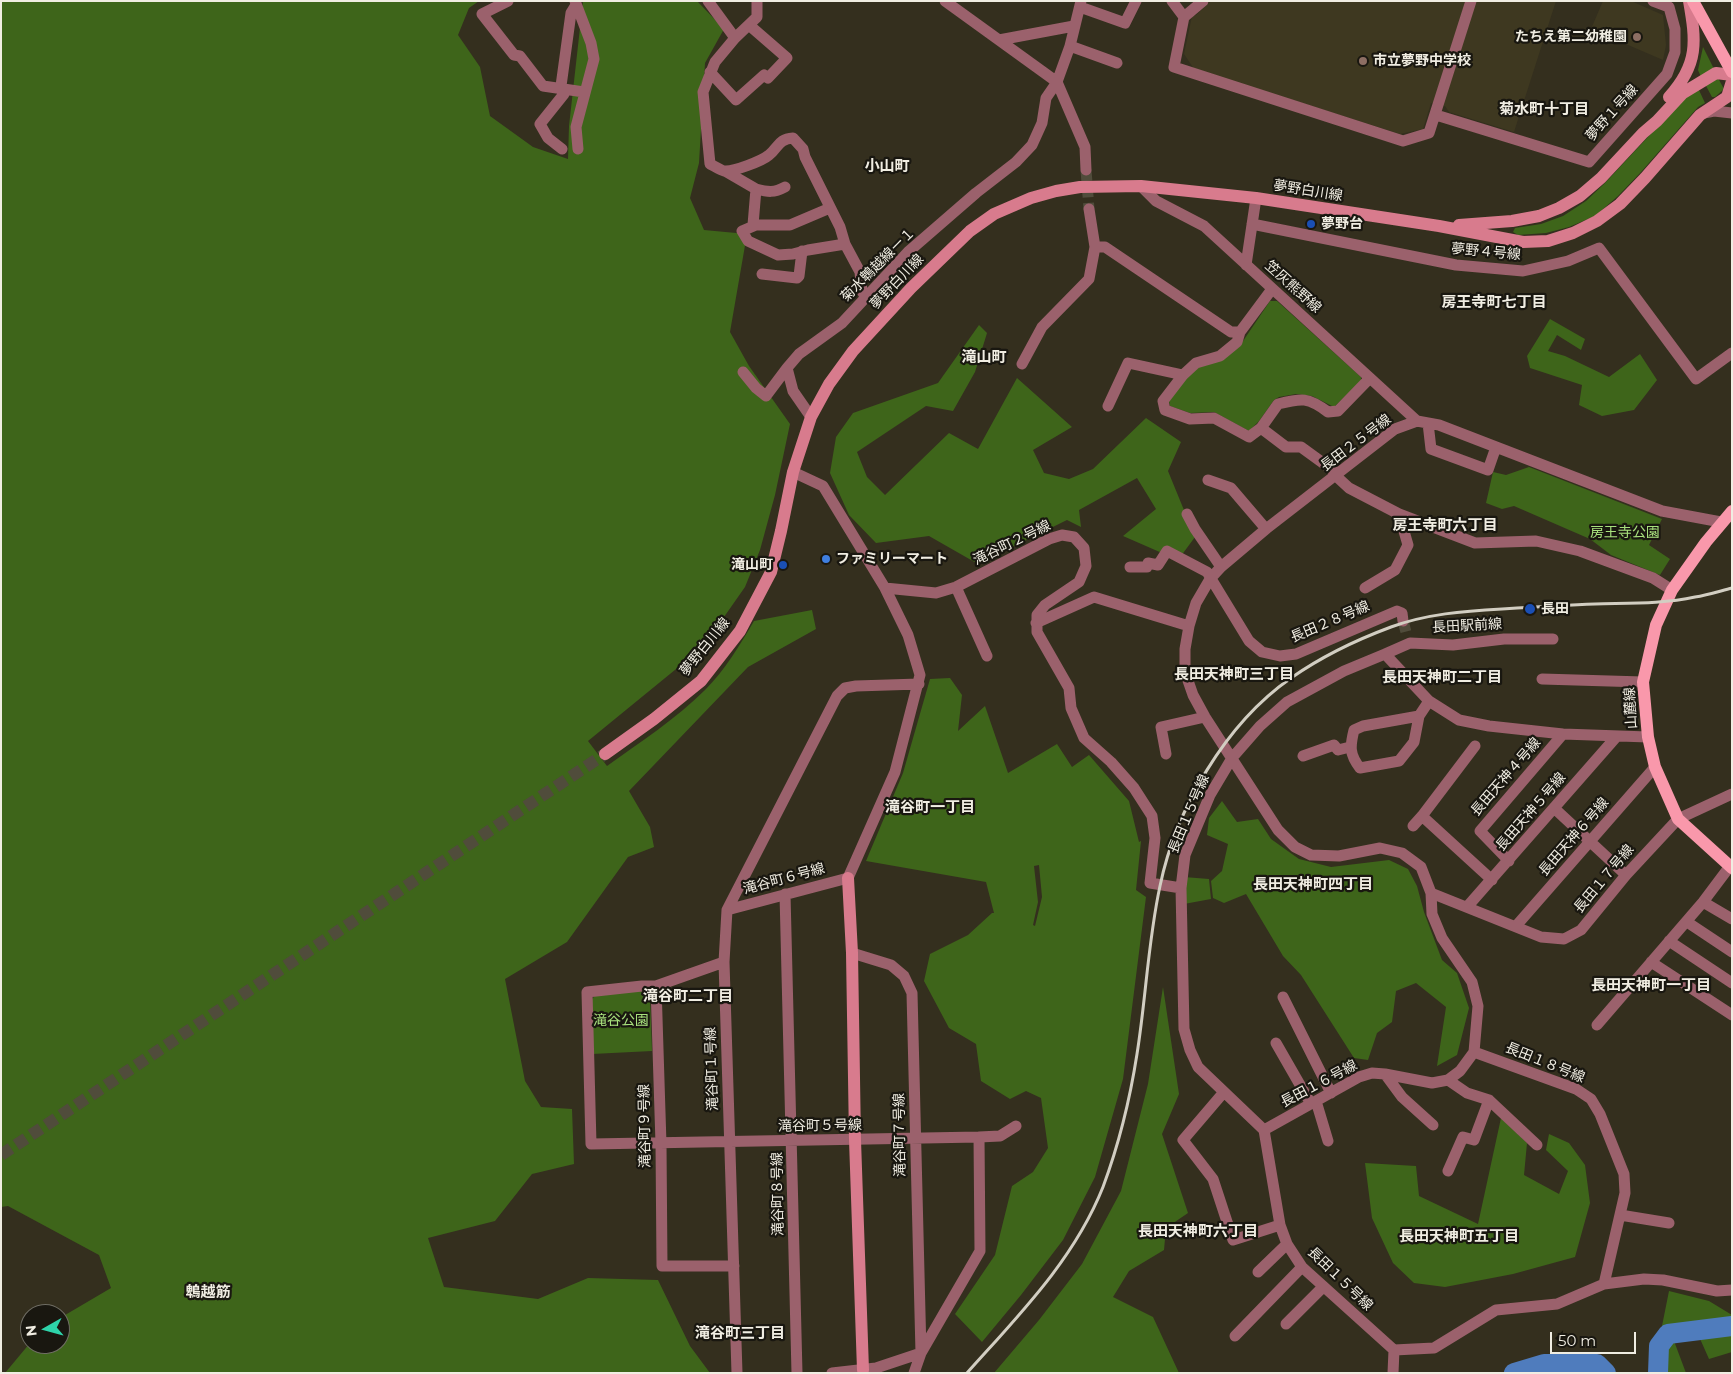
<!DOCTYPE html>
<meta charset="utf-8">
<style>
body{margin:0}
#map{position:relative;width:1733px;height:1374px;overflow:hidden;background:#342f1e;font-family:Montserrat,sans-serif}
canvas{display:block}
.frame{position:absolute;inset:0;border:2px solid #f0ede2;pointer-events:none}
.north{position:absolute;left:20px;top:1304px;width:50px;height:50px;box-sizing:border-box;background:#191710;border:1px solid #6f6d64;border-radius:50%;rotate:263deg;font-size:14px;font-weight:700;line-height:20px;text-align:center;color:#f0ede2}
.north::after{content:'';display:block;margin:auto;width:18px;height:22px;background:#2ed4aa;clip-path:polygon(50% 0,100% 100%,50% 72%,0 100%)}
.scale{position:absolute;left:1550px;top:1332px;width:86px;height:22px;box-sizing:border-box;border:2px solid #f0ede2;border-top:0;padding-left:6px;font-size:15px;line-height:18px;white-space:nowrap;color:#f0ede2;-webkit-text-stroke:4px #191710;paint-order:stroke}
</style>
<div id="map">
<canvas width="1733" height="1374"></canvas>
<div class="frame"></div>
<div class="north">N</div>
<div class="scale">50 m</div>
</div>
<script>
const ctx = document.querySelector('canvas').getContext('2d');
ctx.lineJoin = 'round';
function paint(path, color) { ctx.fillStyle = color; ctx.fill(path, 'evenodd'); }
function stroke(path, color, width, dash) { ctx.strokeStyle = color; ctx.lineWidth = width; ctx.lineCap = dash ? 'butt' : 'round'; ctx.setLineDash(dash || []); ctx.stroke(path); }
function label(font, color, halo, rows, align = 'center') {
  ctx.font = font + ' Montserrat,"Noto Sans JP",sans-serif'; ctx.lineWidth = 4.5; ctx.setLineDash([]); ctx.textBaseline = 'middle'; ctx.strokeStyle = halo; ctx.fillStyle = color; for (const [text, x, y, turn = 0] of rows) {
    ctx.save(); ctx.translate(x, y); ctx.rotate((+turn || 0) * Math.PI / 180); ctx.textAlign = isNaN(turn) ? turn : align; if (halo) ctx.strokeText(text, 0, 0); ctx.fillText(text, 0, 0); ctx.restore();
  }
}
const built = new Path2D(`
 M1211 1H1556L1514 132 1449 112 1445 106 1431 103 1423 129 1400 134 1194 69 1184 54 1192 16 1196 15Z
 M1603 1H1631L1663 15 1666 45 1663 60 1591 29Z`);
const green = new Path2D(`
 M1 1H479L469 8 458 35 480 67 490 116 533 147 568 159 569 126 583 1H697L724 29 705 63 699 163 690 198 704 230 747 234 730 332 749 366 790 424 775 495 760 550 745 587 703 647 588 741 607 766C639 743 677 718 705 690 725 670 740 645 754 621L812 610 816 629 748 667 629 791 650 827 654 847 628 857 567 942 505 979 525 1081 541 1107 572 1109 574 1164 532 1174 495 1221 428 1238 444 1287 538 1299 588 1278 658 1280 690 1346 710 1373H5L30 1343V1344H60V1318L111 1288 99 1255 8 1206 1 1207Z
 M1703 47 1714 69 1701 77 1698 70Z
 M1718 78 1724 89 1715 97H1712L1705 84Z
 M1698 88 1705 103 1698 107 1641 172 1618 196 1595 216 1569 227 1546 233 1518 235 1513 232 1515 228 1541 224 1563 216 1586 201 1605 183 1688 94Z
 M1270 301H1277L1361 377V381L1334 407 1312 396 1296 394 1279 397 1274 400 1259 421 1249 431 1214 412 1190 413 1170 406 1169 401 1182 382 1199 367 1239 347Z
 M1550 319 1585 339 1581 350 1557 335 1548 351 1565 356 1609 377 1640 354 1657 380 1634 410 1602 416 1579 405 1582 385 1530 368 1527 356Z
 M979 325 987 333 975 372 953 411 926 406 857 452 867 477 885 495 949 433 978 449 1017 378 1072 427 1033 450 1044 473 1069 479 1093 469 1146 418 1181 442 1168 471 1195 537 1178 560 1123 536 1156 509 1137 478 1079 510 1081 527 1067 520 978 564 929 536 876 543 849 515 830 473 836 437 853 413 938 383Z
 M1529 467 1662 519 1649 545 1670 559 1660 575 1611 555 1590 539 1514 506 1502 509 1486 503 1493 472 1506 475Z
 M950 678 962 695 958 731 985 706 1008 773 1057 744 1072 767 1089 755 1129 801 1139 842 1141 841 1136 890 1146 897 1123 1079 1095 1177 1063 1240 1021 1295 982 1342 955 1314 995 1255 1012 1186 1033 1172 1048 1148 1041 1098 1026 1091 1010 1099 981 1081 976 1044 949 1028 924 981 930 954 968 935 992 913H994L986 882 866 861 903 773 930 679ZM1039 865 1042 897 1035 926 1033 925 1038 902 1034 866Z
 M1222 801 1237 822 1258 819 1271 839 1299 859 1331 867 1389 860 1408 869 1417 886 1424 912 1442 960 1457 973 1469 1008 1457 1055 1437 1066 1446 1007 1416 983 1396 991 1392 1022 1377 1033 1368 1060 1354 1058 1301 975 1283 956 1246 894 1224 903 1213 898 1211 881 1222 871 1228 844 1207 835 1209 818Z
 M1184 877 1209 879 1211 899 1184 904Z
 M1163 987 1179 1094 1162 1134 1188 1213 1166 1228 1164 1250 1129 1271 1113 1297 1153 1317 1179 1373H994L1039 1320 1082 1264 1121 1191 1148 1084Z
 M642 989 650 998 652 1051 592 1054 590 1002 596 994Z
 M1501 1118 1527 1143 1524 1175 1559 1194 1568 1171 1546 1150 1549 1134 1569 1143 1585 1165 1590 1203 1575 1257 1513 1274 1445 1287 1414 1283 1393 1263 1372 1218 1365 1163 1416 1166 1419 1196 1478 1224Z
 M1669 1291 1709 1301 1732 1315V1352L1709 1359 1697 1332 1674 1341 1686 1373H1660L1659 1341Z`);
const river = new Path2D(`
 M1514 1373 1544 1364H1597L1606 1373
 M1658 1373 1659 1346 1668 1334 1732 1326`);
const streetTunnel = new Path2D(`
 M1086 170 1089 209
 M1403 621 1406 632`);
const secondaryTunnel = new Path2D(`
 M1 1155 605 754`);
const street = new Path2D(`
 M508 1 482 14 514 55 520 56 543 86 584 92
 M575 1 591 43 594 59 576 127 578 149
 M708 1 735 38
 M757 1V17L735 38 715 62 703 92 710 164C714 166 720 170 724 171 733 172 762 161 769 155 779 147 778 139 793 138L803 149 805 157 840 227 845 244 860 272 862 291 866 298
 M945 1 1057 82 1085 147 1086 170
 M1172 1 1184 17
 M1203 1 1184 17 1174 67 1403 141 1429 133 1471 1
 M1080 7 1125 23 1136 1
 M999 40 1074 26
 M1070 46 1117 63
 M710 72 736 100 764 75 768 78 787 58 749 25
 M1704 113 1714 111 1732 113
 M1436 115 1589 162 1667 74 1675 52V29L1669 7 1653 1
 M562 149 548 138 540 124 564 94 561 86 571 13 576 5
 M725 171 756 189 753 225
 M1141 186 1156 201 1204 226 1417 421
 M756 189C768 192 774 193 785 187
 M830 208 790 225H756L742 231 748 241 778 255 793 254 808 250 845 244
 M1252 224 1456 265 1523 271 1568 261 1599 248 1696 379 1732 353
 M1095 247H1105L1231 332H1240
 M1246 265 1256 198
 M762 274 797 278 799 276 802 251
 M1272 289 1240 332 1237 342 1220 356 1196 363 1183 375 1163 401 1165 410 1190 419 1214 418 1249 437 1261 428 1278 404C1302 398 1308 397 1328 412L1338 411 1370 378
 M1022 364 1042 327 1089 279 1095 247 1089 209
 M743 372 756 388 766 396 787 368
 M1108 406 1128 363 1183 375
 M811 417 793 391 787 368 799 354 842 323 908 252 976 193 1016 162 1032 145 1042 123 1046 98 1057 82 1070 46 1081 1
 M1428 423 1431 449 1488 470 1496 447
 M1261 428 1286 447H1301L1334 471 1336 476 1349 488 1399 514 1475 543 1536 541 1580 551 1653 578 1672 590
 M1208 480 1231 488 1266 529
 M1187 514 1195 529 1221 567
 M1130 567H1147L1148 563 1158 565 1167 551 1207 572 1249 641 1262 652 1280 656 1296 654 1397 611 1402 613 1403 621
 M956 587 987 656
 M885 588 936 593 956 587 1049 539 1062 535 1074 537 1084 548 1086 566 1079 582 1045 605 1037 615V632L1069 688 1071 708 1084 738 1111 762 1134 788 1152 816 1155 838 1150 883 1181 888
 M1365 588 1395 570 1408 545 1399 514
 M1036 623 1094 597 1189 626
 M1385 654 1410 643 1453 645 1504 639H1553
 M1542 679 1643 682
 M1419 716 1363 726 1354 730C1350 746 1349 754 1360 768L1399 761 1414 742 1419 716 1429 701
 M1166 754 1161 727 1205 717
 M1303 756 1334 745 1338 750 1350 747
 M1554 808 1626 875
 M1422 816 1492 880
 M1413 826 1422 816 1475 746
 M1509 861 1480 831 1563 734
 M1431 893 1541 937 1564 939 1581 930 1626 875 1678 819 1732 794
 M785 894 797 1373
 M1703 902 1732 919
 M1467 907 1617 736
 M727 910 848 878 895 772 920 675 908 635 885 588 823 486 793 472
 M1687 922 1732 952
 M1516 926 1655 767
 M1669 941 1732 983
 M852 953 891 965 904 976 912 993 921 1353 914 1373
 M724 962 656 986 661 1144 662 1266H734
 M1651 962 1732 1015
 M656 986H642L587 992 591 1144 979 1137 980 1251 921 1353 876 1368 832 1373
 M1283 997 1331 1093
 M1597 1025 1703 902 1730 866
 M1276 1043 1311 1104
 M1474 1052 1576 1089 1591 1099 1600 1114 1624 1174 1625 1193 1604 1284
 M1385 1074 1402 1097 1433 1125
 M1448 1080 1467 1093 1489 1100 1537 1145
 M1224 1092 1183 1140 1213 1179 1233 1240 1280 1225
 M1316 1101 1328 1141
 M1264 1130 1359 1077 1372 1073 1385 1074 1432 1083 1448 1080 1460 1071 1474 1052 1478 1006 1472 982 1442 938 1432 914 1431 893 1421 867 1402 853 1380 848 1339 856 1311 855 1295 847 1278 830 1205 717 1193 695 1185 672V649L1189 626 1196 603 1210 579 1221 567 1266 529 1395 429 1417 421 1439 425 1662 511 1721 522
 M979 1137 1000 1136 1016 1126
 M1448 1171 1463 1137 1474 1140 1489 1100
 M1620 1215 1669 1223
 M1258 1272 1287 1244
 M1286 1324 1323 1287
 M1235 1336 1302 1267
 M1394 1350 1434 1348 1496 1310 1557 1304 1604 1284 1644 1279 1663 1280 1717 1291 1732 1290
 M737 1373 724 962 727 910 837 696 845 688 856 686 919 684
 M1393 1373 1394 1350 1302 1267 1287 1244 1280 1225 1264 1130 1198 1067 1190 1050 1184 1029 1181 888 1185 855 1210 795 1232 758 1260 726 1287 702 1344 671 1385 654 1429 701 1459 720 1489 726 1563 734 1648 737`);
const secondary = new Path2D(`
 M1669 97C1699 64 1696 41 1689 1
 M1459 225 1512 221 1539 216 1559 208 1580 196 1601 178 1643 133 1657 121 1683 93 1716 73 1732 75
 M605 754 654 719 701 681 740 631 771 572 781 531 793 472 811 417 829 384 853 351 911 288 970 231 994 214 1031 198 1056 191 1080 187 1141 186 1256 198 1439 226 1523 242 1548 241 1573 233 1597 221 1620 204 1645 178 1700 115 1727 97 1732 81
 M848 878 852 953 855 1140 863 1370`);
const primary = new Path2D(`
 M1693 1 1732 72
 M1732 511 1706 542 1672 590 1656 625 1643 682 1648 737 1655 767 1678 819 1732 868`);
const rail = new Path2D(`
 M967 1373C1018 1316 1074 1260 1103 1187 1119 1144 1130 1099 1137 1054 1146 998 1148 941 1160 886 1176 809 1225 724 1291 678 1321 657 1356 640 1391 627 1426 614 1464 611 1502 609 1533 607 1564 605 1595 604 1629 603 1663 604 1695 597 1708 595 1720 591 1732 588`);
const markers = [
 [1637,37,5,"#8d6e63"],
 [1363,61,5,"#8d6e63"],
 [1311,224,5,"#1a4fb4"],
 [826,559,5,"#3f7fe0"],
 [783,565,5,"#1a4fb4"],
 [1530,609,6,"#1a4fb4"]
];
const poiNames = [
 ["たちえ第二幼稚園",1627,37,"right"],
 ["市立夢野中学校",1373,61],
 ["夢野台",1321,224],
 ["ファミリーマート",836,559],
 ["滝山町",773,565,"right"],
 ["長田",1541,609]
];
const streetNames = [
 ["夢野１号線",1612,113,-48],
 ["夢野白川線",1308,191,9],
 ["夢野４号線",1486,252,5],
 ["菊水鵯越線ー１",878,265,-45],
 ["夢野白川線",897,282,-46],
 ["笠灰熊野線",1293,287,42],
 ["長田２５号線",1356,443,-37],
 ["滝谷町２号線",1012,543,-26],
 ["長田２８号線",1330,622,-23],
 ["長田駅前線",1467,626,-3],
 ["夢野白川線",705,647,-51],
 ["山麓線",1631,708,-94],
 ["長田天神４号線",1506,777,-49],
 ["長田天神５号線",1531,812,-49],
 ["長田１５号線",1189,814,-67],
 ["長田天神６号線",1574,837,-49],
 ["滝谷町６号線",784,879,-15],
 ["長田１７号線",1604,879,-50],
 ["長田１８号線",1545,1063,22],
 ["滝谷町１号線",712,1069,-92],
 ["長田１６号線",1319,1084,-28],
 ["滝谷町９号線",645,1126,-91],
 ["滝谷町５号線",820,1126,-1],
 ["滝谷町７号線",900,1135,-91],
 ["滝谷町８号線",778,1194,-91],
 ["長田１５号線",1340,1279,44]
];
const parkNames = [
 ["房王寺公園",1625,533],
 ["滝谷公園",621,1021]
];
const neighbourhoodNames = [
 ["菊水町十丁目",1544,110],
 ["小山町",887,167],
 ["房王寺町七丁目",1494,303],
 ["滝山町",984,358],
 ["房王寺町六丁目",1445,526],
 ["長田天神町三丁目",1234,675],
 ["長田天神町二丁目",1442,678],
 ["滝谷町一丁目",930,808],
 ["長田天神町四丁目",1313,885],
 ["長田天神町一丁目",1651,986],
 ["滝谷町二丁目",688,997],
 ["長田天神町六丁目",1198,1232],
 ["長田天神町五丁目",1459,1237],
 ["鵯越筋",208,1293],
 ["滝谷町三丁目",740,1334]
];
paint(built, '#3e3820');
paint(green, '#3e651a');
stroke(river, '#4f7cbd', 20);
stroke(streetTunnel, '#504c3b', 11, [11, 5.5]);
stroke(secondaryTunnel, '#504c3b', 12, [12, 6]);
stroke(street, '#9b616c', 11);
stroke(secondary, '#d87b8d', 12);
stroke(primary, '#f998ab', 12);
stroke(rail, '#d2cec2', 3);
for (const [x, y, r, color] of markers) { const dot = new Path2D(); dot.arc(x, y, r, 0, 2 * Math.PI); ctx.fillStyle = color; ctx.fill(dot); stroke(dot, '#191710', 2); }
label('bold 14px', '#f0ede2', '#191710', poiNames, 'left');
label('14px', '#f0ede2', '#191710', streetNames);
label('14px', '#a8e17d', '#191710', parkNames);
label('bold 15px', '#f0ede2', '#191710', neighbourhoodNames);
</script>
